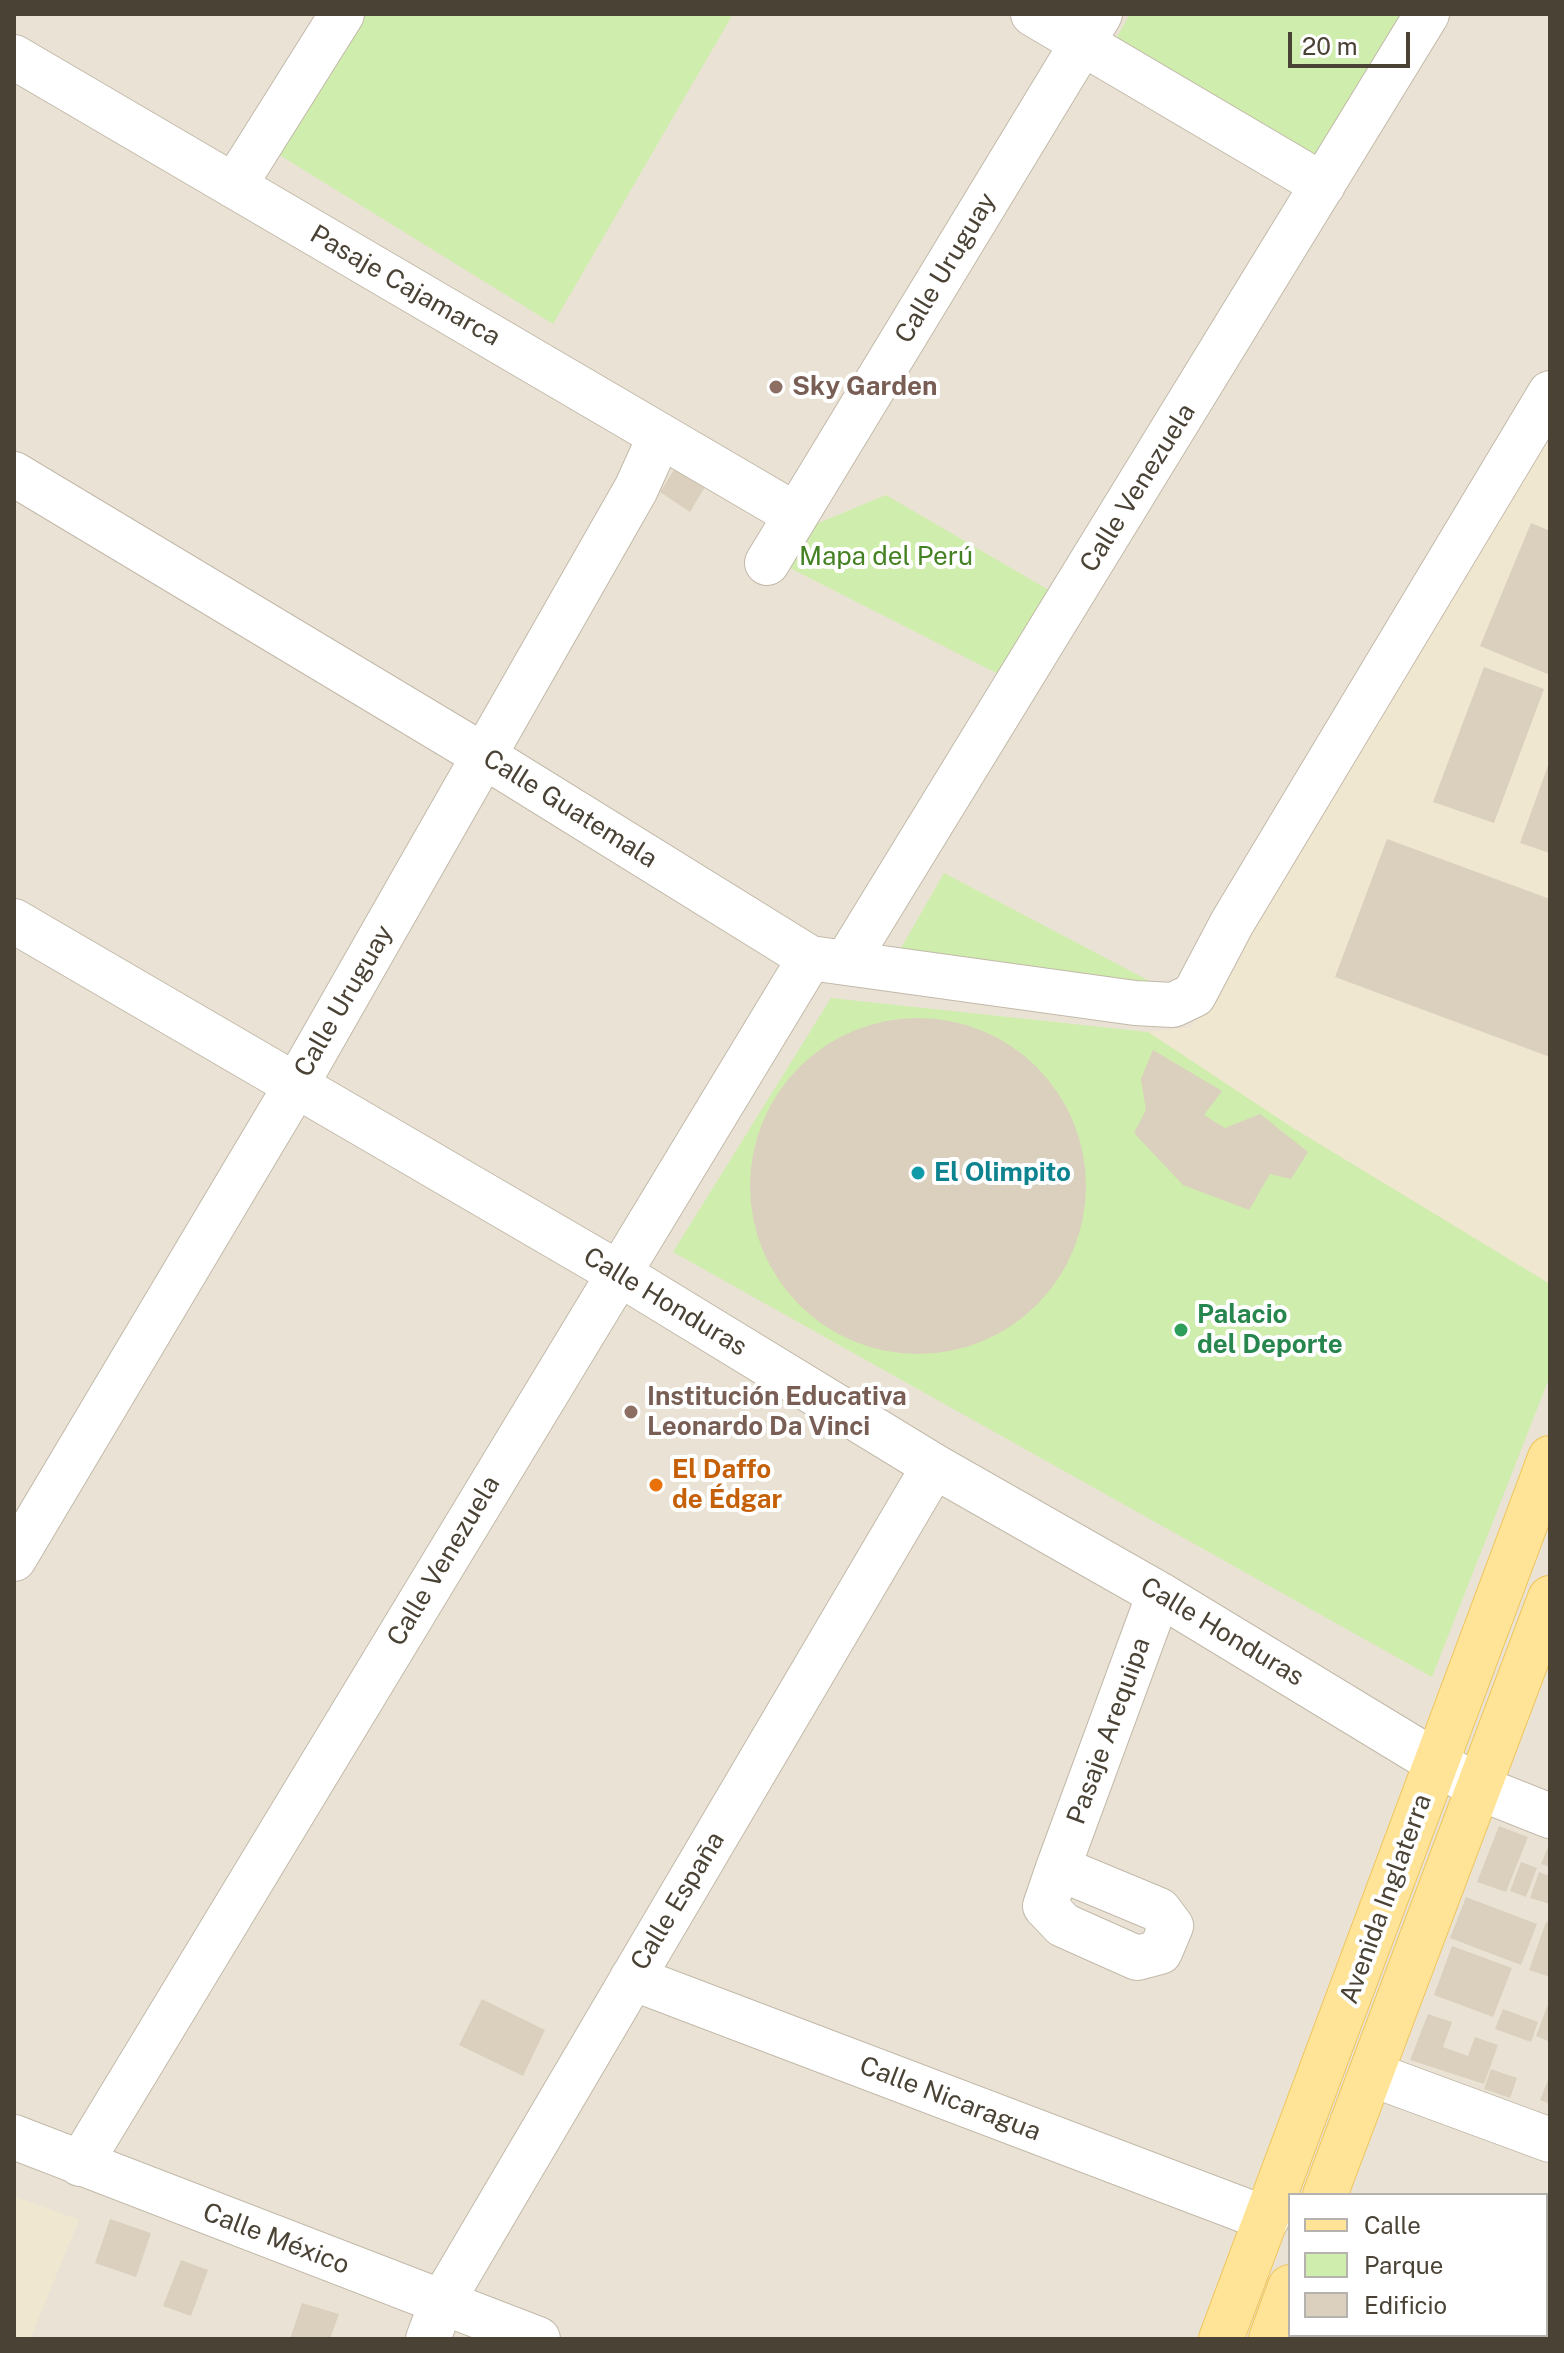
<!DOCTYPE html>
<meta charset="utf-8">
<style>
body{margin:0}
#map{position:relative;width:1564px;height:2353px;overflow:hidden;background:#f5f1e7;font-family:"Public Sans",sans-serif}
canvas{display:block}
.frame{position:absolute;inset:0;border:16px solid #494235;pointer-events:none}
.legend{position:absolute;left:1288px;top:2193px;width:260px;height:144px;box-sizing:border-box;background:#fff;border:2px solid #b6b3ae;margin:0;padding:10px 14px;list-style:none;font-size:24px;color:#494235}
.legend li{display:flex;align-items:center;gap:16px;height:40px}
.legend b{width:40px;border:2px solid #b6b3ae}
.scale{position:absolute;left:1288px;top:32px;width:122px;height:36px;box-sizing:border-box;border:4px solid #494235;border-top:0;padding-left:10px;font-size:24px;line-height:28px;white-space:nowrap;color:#494235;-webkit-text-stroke:6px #fff;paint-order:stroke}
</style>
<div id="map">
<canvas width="1564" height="2353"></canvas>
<div class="frame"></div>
<ul class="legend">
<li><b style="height:10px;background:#ffe396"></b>Calle</li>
<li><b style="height:22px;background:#cfedac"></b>Parque</li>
<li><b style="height:22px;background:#dbd0be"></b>Edificio</li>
</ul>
<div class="scale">20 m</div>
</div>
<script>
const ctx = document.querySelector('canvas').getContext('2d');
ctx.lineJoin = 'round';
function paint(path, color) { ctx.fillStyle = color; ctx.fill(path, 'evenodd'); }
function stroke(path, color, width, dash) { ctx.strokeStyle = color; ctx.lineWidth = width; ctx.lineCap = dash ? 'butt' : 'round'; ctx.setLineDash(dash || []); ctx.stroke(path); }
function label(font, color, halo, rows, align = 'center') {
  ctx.font = font + ' "Public Sans",sans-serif'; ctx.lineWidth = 8; ctx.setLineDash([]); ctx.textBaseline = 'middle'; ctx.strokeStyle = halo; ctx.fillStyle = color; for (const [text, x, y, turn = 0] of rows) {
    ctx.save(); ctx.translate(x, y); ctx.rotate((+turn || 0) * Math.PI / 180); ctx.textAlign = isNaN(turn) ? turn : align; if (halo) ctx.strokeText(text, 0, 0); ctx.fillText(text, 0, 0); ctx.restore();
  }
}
const residential = new Path2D(`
 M14 14H1550V2339H14ZM1290 2195H1546V2335H1290Z`);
const education = new Path2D(`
 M1550 437V1284L1293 1128 1148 1032 1191 1027Z
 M14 2196 79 2220 30 2339H14Z`);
const green = new Path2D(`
 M361 14H733L553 324 273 151Z
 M1130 14H1411L1321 165 1114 42Z
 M886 495 1059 596 1010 680 784 565 804 529Z
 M944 873 1161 987 1126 985 901 948Z
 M831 998 1148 1032 1293 1128 1550 1284V1376L1432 1677 673 1252Z`);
const building = new Path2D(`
 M677 465 706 485 690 512 660 492Z
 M1531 523 1550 531V675L1480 646Z
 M1484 667 1544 689 1494 823 1433 802Z
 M1550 760V853L1520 843Z
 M1387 839 1550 899V1057L1335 977Z
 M750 1186a168 168 0 1 1 336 0a168 168 0 1 1-336 0Z
 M1153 1050 1222 1091 1204 1115 1225 1128 1260 1114 1308 1152 1291 1179 1270 1174 1249 1210 1183 1185 1134 1133 1146 1110 1141 1079Z
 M1499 1826 1528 1837 1506 1892 1477 1882Z
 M1548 1847 1550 1848V1867L1541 1864Z
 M1521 1862 1537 1868 1526 1897 1510 1891Z
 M1539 1872 1550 1876V1904L1530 1898Z
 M1466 1897 1537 1924 1521 1965 1450 1938Z
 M1546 1922 1550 1923V1977L1529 1970Z
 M1452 1946 1512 1968 1493 2017 1434 1995Z
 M482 1999 545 2030 523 2076 459 2045Z
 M1550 1999V2042L1536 2036Z
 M1503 2009 1538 2022 1531 2042 1495 2029Z
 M1428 2014 1452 2022 1443 2047 1468 2056 1475 2037 1498 2045 1484 2084 1410 2060Z
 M1491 2069 1517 2078 1510 2098 1484 2089Z
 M1550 2075V2104L1540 2100Z
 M110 2219 151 2233 136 2277 95 2263Z
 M181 2260 208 2270 191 2316 163 2306Z
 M302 2303 339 2314 330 2339H290Z`);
const minor = new Path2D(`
 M1033 14 1323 185
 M14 57 796 515
 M234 186 342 14
 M14 474 484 756 810 958 1135 1003 1173 1005 1194 995 1232 923 1550 393
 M767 563 1100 14
 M14 921 618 1273 934 1466 1159 1594 1477 1787 1550 1816
 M847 961 1427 14
 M14 1559 295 1087 636 489 660 436
 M1058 1868 1159 1910 1171 1926 1160 1952 1137 1958 1063 1925 1045 1906 1058 1868 1159 1594
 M632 1978 1267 2219
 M1371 2074 1550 2140
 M14 2137 538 2339
 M80 2164 810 958
 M428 2339 442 2302 934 1466`);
const major = new Path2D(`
 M1325 2195 1550 1598
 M1221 2339 1550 1458
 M1271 2339 1290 2287`);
const markers = [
 [776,387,8,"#8d6e63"],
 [918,1173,8,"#0f9aa8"],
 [1181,1330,8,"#2e9e5b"],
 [631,1412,8,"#8d6e63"],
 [656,1485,8,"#e8710a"]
];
const streetNames = [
 ["Calle Uruguay",946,268,-59],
 ["Pasaje Cajamarca",405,286,30],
 ["Calle Venezuela",1138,488,-58],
 ["Calle Guatemala",570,809,32],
 ["Calle Uruguay",344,1001,-60],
 ["Calle Honduras",665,1302,31],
 ["Calle Venezuela",444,1561,-59],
 ["Calle Honduras",1222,1632,31],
 ["Pasaje Arequipa",1109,1731,-70],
 ["Avenida Inglaterra",1386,1899,-70],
 ["Calle España",678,1901,-59],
 ["Calle Nicaragua",950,2099,21],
 ["Calle México",276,2239,21]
];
const educationNames = [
 ["Sky Garden",792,387],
 ["Institución Educativa",647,1397],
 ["Leonardo Da Vinci",647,1427]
];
const parkNames = [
 ["Mapa del Perú",886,557]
];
const cultureNames = [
 ["El Olimpito",934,1173]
];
const leisureNames = [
 ["Palacio",1197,1315],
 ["del Deporte",1197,1345]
];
const foodNames = [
 ["El Daffo",672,1470],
 ["de Édgar",672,1500]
];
paint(residential, '#eae3d5');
paint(education, '#efe7d0');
paint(green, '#cfedac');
paint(building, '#dbd0be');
stroke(minor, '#c2b9a9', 46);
stroke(major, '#efc55b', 46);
stroke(minor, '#fff', 44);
stroke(major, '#ffe396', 44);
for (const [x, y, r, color] of markers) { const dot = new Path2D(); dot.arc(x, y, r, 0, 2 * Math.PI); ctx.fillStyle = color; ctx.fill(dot); stroke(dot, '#fff', 3); }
label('26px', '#494235', '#fff', streetNames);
label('bold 26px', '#785e54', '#fff', educationNames, 'left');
label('26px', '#448122', '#fff', parkNames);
label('bold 26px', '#0d838f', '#fff', cultureNames, 'left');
label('bold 26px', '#27864d', '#fff', leisureNames, 'left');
label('bold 26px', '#c56008', '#fff', foodNames, 'left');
</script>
